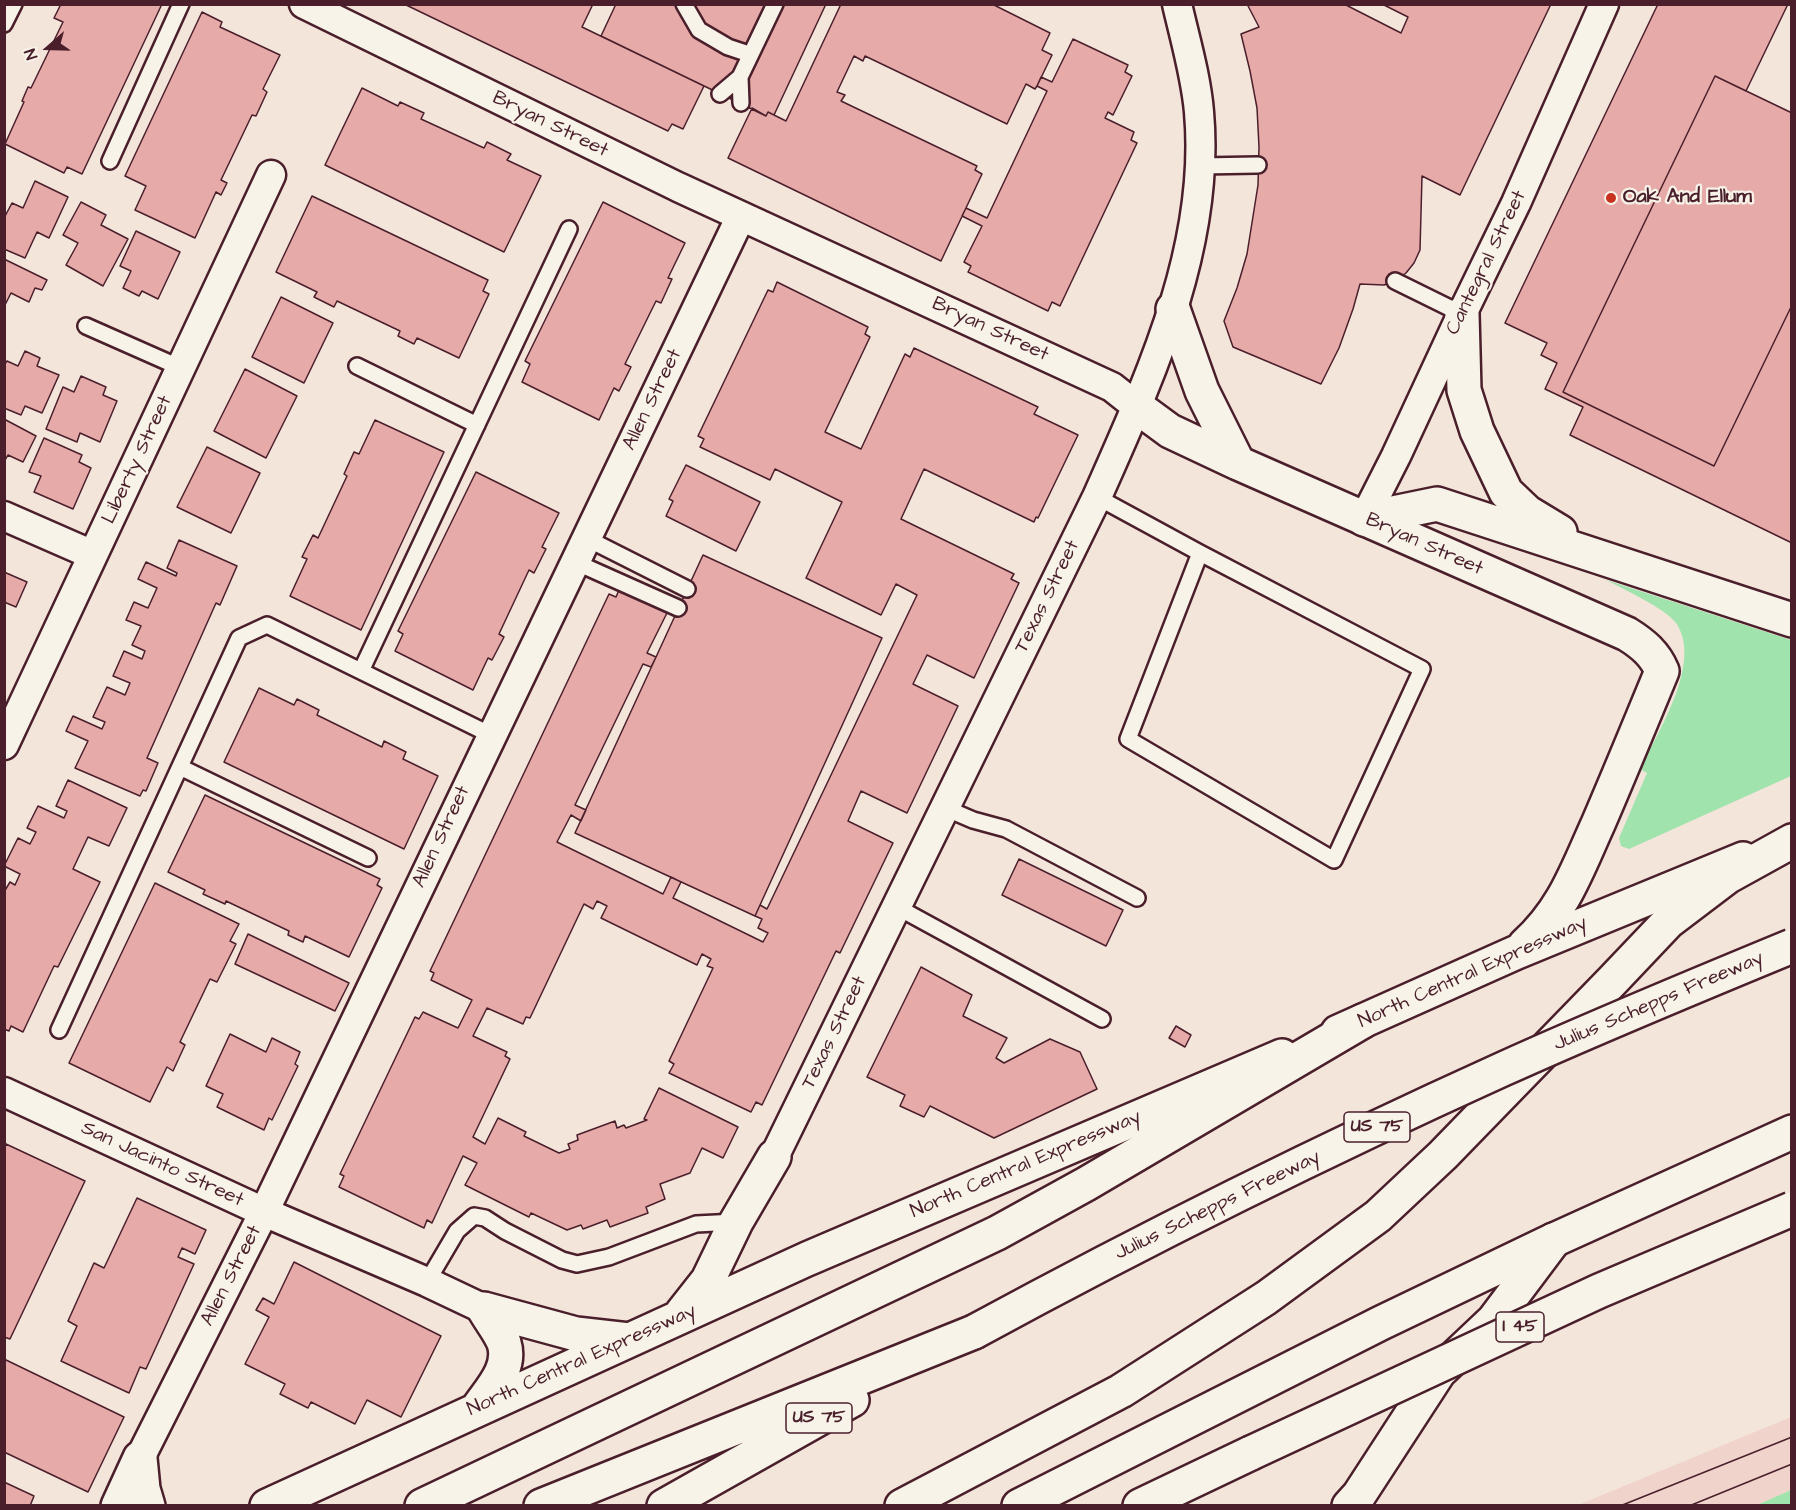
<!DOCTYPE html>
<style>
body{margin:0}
#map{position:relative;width:1796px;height:1510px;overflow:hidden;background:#f4e5db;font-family:"Architects Daughter",sans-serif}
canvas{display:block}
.frame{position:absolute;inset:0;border:6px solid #4a1f2b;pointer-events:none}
.north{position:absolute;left:18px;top:18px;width:60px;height:60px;-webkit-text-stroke:4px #f7f3e8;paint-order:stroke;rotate:250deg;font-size:16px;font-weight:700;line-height:24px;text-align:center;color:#4a1f2b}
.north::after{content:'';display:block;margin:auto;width:21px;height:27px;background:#4a1f2b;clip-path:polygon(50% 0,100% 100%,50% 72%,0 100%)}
</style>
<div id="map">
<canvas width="1796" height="1510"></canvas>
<div class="frame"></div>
<div class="north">N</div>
</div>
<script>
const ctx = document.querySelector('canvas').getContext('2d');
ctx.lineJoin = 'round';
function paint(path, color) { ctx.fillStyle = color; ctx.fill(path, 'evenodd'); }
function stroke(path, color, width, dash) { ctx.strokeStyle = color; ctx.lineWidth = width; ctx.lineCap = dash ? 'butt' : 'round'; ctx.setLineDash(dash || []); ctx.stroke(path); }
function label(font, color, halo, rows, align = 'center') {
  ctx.font = font + ' "Architects Daughter",sans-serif'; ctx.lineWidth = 4.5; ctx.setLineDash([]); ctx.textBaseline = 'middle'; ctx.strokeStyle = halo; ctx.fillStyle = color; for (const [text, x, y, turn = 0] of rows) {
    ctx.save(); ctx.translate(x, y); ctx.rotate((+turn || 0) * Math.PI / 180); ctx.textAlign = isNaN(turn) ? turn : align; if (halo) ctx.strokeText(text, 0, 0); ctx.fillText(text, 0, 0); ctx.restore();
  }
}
const built = new Path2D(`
 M1791 1417V1490L1757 1505H1578Z`);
const green = new Path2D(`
 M1606 580 1791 640V776L1629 849 1621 846 1619 838 1647 773 1640 769C1658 732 1703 662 1676 623 1665 608 1623 589 1606 580Z
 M1791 1490V1505H1757Z`);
const building = new Path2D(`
 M61 4H162L82 174 67 167 64 173 5 144 24 102 22 101 28 87 31 88 63 22 54 18Z
 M404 4H593L582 27 704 86 683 129 672 124 668 131Z
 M616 4H826L774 115 768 112 766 116 601 36Z
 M841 4H992L1050 33 1042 50 1052 55 1037 86 1035 89 1026 84 1007 124 865 56 863 61 854 56 837 92 845 95 841 101 977 166 975 170 982 174 941 261 728 158 752 108 766 116 768 112 786 121Z
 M1247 4H1344L1401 33 1408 17 1382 4H1551L1460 195 1422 176 1420 250 1414 263 1406 273 1395 281 1384 285 1360 284 1353 309 1339 348 1321 384 1233 347 1224 321 1237 288 1247 254 1258 185 1259 147 1257 108 1250 71 1241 34 1259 27Z
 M1658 4H1788L1746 91 1715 76 1563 392 1714 466 1792 305V543L1570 435 1583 407 1545 389 1557 363 1541 355 1547 343 1505 323Z
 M202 12 222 22 220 27 280 55 263 89 267 92 256 116 252 115 221 180 227 183 221 195 216 192 195 238 135 210 146 186 125 176Z
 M1073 39 1128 65 1125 72 1132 76 1113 115 1108 112 1105 118 1134 132 1131 140 1137 143 1060 306 1052 302 1048 311 968 272 971 266 964 262 982 226 962 216 966 208 987 218 1047 91 1037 86 1041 77 1052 82Z
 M1715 76 1792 113V305L1714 466 1563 392Z
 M362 88 398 106 400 102 424 113 421 119 484 148 487 142 511 154 507 160 541 176 504 252 325 165Z
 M35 181 68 197 49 238 37 232 25 258 4 249V218L12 203 23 208Z
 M312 196 488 280 483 291 489 294 459 358 417 338 414 344 398 336 400 331 337 301 334 307 314 297 317 292 276 272Z
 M81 202 106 215 101 225 128 239 103 286 66 265 78 243 63 235Z
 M603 202 685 243 668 278 672 279 661 303 656 301 625 364 631 367 619 391 614 388 599 420 522 382 530 364 525 361Z
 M136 231 180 252 158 299 142 291 139 296 123 288 131 271 120 266Z
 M4 259 47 280 42 290 35 288 29 302 11 293 4 307Z
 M777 282 868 327 865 334 870 337 825 432 861 449 905 354 910 357 914 348 1038 407 1034 414 1078 435 1038 518 1036 517 1034 522 924 469 901 519 1014 574 1011 579 1019 583 974 678 927 655 913 684 958 706 907 813 861 791 848 821 893 843 840 953 836 951 762 1105 756 1102 751 1112 669 1073 674 1064 669 1061 713 968 707 966 711 959 702 954 697 965 601 918 607 906 597 901 593 909 584 904 530 1018 526 1017 523 1024 487 1008 473 1036 507 1052 505 1056 510 1059 473 1137 485 1144 498 1118 526 1132 524 1136 559 1153 570 1149 568 1144 578 1140 577 1135 615 1121 617 1128 624 1125 626 1128 647 1120 644 1119 659 1088 738 1127 723 1158 702 1148 690 1173 660 1184 665 1199 646 1207 648 1213 610 1227 607 1220 583 1229 581 1225 567 1230 531 1213 529 1217 465 1185 477 1163 463 1156 432 1223 427 1220 424 1228 339 1187 344 1176 340 1174 415 1017 419 1019 423 1012 458 1028 472 1000 431 980 434 973 430 971 609 594 616 597 619 590 667 613 647 653 656 657 651 667 643 664 575 805 586 810 581 821 571 815 557 842 663 894 671 877 681 882 673 898 763 942 768 933 758 928 762 919 755 916 760 905 767 909 917 595 896 584 881 615 806 578 842 502 775 469 770 480 700 447 704 439 698 436 768 290 773 292Z
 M281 297 333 323 304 383 252 357Z
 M25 351 40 358 37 366 59 375 42 413 25 406 21 415 4 408V365L7 361 18 366Z
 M245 369 297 396 266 458 214 431Z
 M81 376 106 387 103 395 117 401 100 442 80 433 77 442 46 429 63 387 74 392Z
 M4 419 36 436 23 462 8 455 4 462Z
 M375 420 444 452 361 630 290 596 307 559 302 557 313 535 318 538 347 476 344 474 354 452 359 454Z
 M44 438 82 455 79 462 91 468 73 509 34 492 41 476 29 472Z
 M207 447 260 473 231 533 177 507Z
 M686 465 760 502 736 551 666 516 673 501 669 499Z
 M476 472 559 513 542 547 546 549 534 573 529 570 499 634 504 637 492 660 488 658 473 690 395 651 403 634 398 631Z
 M179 540 237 566 220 605 216 603 147 758 158 763 146 791 143 790 140 796 75 768 88 741 66 731 73 716 102 729 105 722 93 717 107 687 125 695 130 683 113 676 124 651 142 659 145 651 132 645 141 626 126 620 134 602 148 608 157 588 138 579 146 562 176 576 177 573 167 568Z
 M703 555 882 638 755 916 575 833Z
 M4 572 27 582 16 607 4 602Z
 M259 688 294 705 297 699 319 710 317 715 382 747 384 741 406 752 403 759 438 776 404 849 224 762Z
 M68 780 127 808 109 846 88 837 73 869 100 882 58 967 54 966 23 1032 11 1026 9 1031 4 1029V892L10 882 15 885 20 874 4 866 18 838 30 844 36 832 27 828 38 806 64 818 67 811 56 806Z
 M205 795 380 879 377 885 382 888 349 957 305 936 303 942 288 935 289 931 226 901 225 904 203 894 205 890 168 872Z
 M1019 859 1123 910 1106 946 1002 895Z
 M155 883 239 924 230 941 236 944 217 982 210 979 180 1042 185 1045 173 1071 167 1067 150 1102 69 1063Z
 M248 934 349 983 335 1011 235 964Z
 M921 967 972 995 963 1016 1007 1038 996 1058 1004 1063 1050 1039 1080 1052 1097 1089 994 1138 930 1106 924 1117 900 1106 905 1095 867 1077Z
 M1176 1026 1191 1035 1185 1047 1169 1038Z
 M230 1034 266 1052 272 1038 300 1052 295 1064 298 1066 272 1120 269 1118 264 1130 217 1107 223 1094 206 1086Z
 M6 1144 85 1181 10 1339 4 1337V1148Z
 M137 1198 206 1230 195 1254 182 1248 178 1257 194 1264 146 1369 140 1367 129 1393 61 1361 77 1326 68 1321 94 1263 104 1268Z
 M294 1262 441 1336 401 1417 367 1400 355 1424 311 1402 308 1408 280 1394 285 1384 245 1364 269 1317 256 1310 263 1298 274 1304Z
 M4 1359 124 1417 88 1492 4 1452Z
 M4 1482 34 1496 30 1506H4Z`);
const lane = new Path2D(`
 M684 4 699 30 728 47 749 54
 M4 24 14 4
 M740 77 741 103
 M720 94 740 77 775 4
 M110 161 181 4
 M1200 166 1258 165
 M1395 281 1462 314
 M86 326 181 368
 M357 366 477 425
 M1097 497 1200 553 1422 669 1334 860 1128 739 1200 553
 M586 538 687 589
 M575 562 678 608
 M361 671 569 229
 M180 767 368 858
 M945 808 973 820 1006 829 1137 898
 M897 907 1102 1019
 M59 1030 239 638 267 625 491 735
 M427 1282 457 1231 474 1216 485 1218 505 1231 562 1260 577 1264 609 1257 696 1224 736 1222`);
const street = new Path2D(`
 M304 4 678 187 1112 387 1136 406
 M4 516 93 555
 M1364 519 1396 456 1462 314 1516 203 1604 4
 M4 745 271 175
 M4 1092 264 1212 427 1282 484 1309
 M774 1157 1097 497C1150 377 1211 247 1199 112 1196 76 1185 39 1177 4
 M140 1458 264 1212 741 216`);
const secondary = new Path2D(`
 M1173 309 1202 391 1238 463
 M1136 406 1170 431 1238 463 1627 634C1643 644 1655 654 1662 671 1641 722 1620 773 1598 824 1577 870 1564 910 1525 945
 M1338 1032 1517 952 1743 859
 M484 1309 576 1334 629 1340
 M682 1313 708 1280 736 1222 774 1157
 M478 1408C491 1389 512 1368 504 1343 500 1332 490 1320 484 1309
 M140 1458 143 1489 148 1506
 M118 1506 140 1458
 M267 1506 807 1259 1282 1056
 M1349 1506 1359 1495 1439 1372 1494 1320 1554 1240`);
const primary = new Path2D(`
 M1554 1240 1792 1132`);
const highway = new Path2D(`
 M1462 314 1464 390 1477 431 1506 492 1527 512 1560 532
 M1364 519 1437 504 1792 620
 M422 1506 997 1233 1086 1184 1363 1021
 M541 1506 974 1332
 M664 1506 852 1400
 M902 1506 1121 1391 1266 1298 1378 1216 1443 1155 1613 980 1669 921 1727 877 1792 841
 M1019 1506 1381 1323 1554 1240
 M1140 1506 1251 1453`);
const tram = new Path2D(`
 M1620 1506 1792 1437
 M1689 1506 1792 1464`);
const highwayBridge = new Path2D(`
 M974 1332C1147 1238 1324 1150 1503 1069 1598 1026 1695 986 1792 946
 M1251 1453 1599 1291 1792 1209`);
const markers = [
 [1611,198,6,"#c8321e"]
];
const shields = [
 [1377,1127,66],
 [1520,1327,48],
 [819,1418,66]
];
const shieldNames = [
 ["US 75",1377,1127],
 ["I 45",1520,1327],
 ["US 75",819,1418]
];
const streetNames = [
 ["Bryan Street",550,125,26],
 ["Cantegral Street",1487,263,-64],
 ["Bryan Street",990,330,25],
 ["Allen Street",653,400,-64],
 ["Liberty Street",138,460,-65],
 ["Bryan Street",1424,545,24],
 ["Texas Street",1048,597,-64],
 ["Allen Street",442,837,-65],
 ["North Central Expressway",1473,973,-24],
 ["Julius Schepps Freeway",1659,1002,-23],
 ["Texas Street",835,1033,-64],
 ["San Jacinto Street",162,1165,25],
 ["North Central Expressway",1026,1165,-23],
 ["Julius Schepps Freeway",1218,1206,-26],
 ["Allen Street",232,1276,-63],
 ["North Central Expressway",582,1361,-24]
];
const poiNames = [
 ["Oak And Ellum",1623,198]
];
paint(built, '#f0d4cc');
paint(green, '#a1e3ad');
paint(building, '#e6aba9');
stroke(building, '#4a1f2b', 1.5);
stroke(lane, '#4a1f2b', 20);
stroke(street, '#4a1f2b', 33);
stroke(secondary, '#4a1f2b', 38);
stroke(primary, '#4a1f2b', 38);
stroke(highway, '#4a1f2b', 38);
stroke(lane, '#f7f3e8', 15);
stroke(street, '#f7f3e8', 28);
stroke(secondary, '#f7f3e8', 33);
stroke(primary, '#f7f3e8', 33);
stroke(highway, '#f7f3e8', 33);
stroke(tram, '#4a1f2b', 1.5);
stroke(highwayBridge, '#4a1f2b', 38, []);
stroke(highwayBridge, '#f7f3e8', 33);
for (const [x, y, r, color] of markers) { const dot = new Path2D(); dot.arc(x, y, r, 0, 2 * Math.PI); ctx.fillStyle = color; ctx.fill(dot); stroke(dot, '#f7f3e8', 2); }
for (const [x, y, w] of shields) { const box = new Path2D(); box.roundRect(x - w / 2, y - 15, w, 30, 4.5); ctx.fillStyle = '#f7f3e8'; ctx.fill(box); stroke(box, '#4a1f2b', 1.5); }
label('bold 18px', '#4a1f2b', null, shieldNames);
label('20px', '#4a1f2b', '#f7f3e8', streetNames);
label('bold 20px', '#4a1f2b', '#f7f3e8', poiNames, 'left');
</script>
